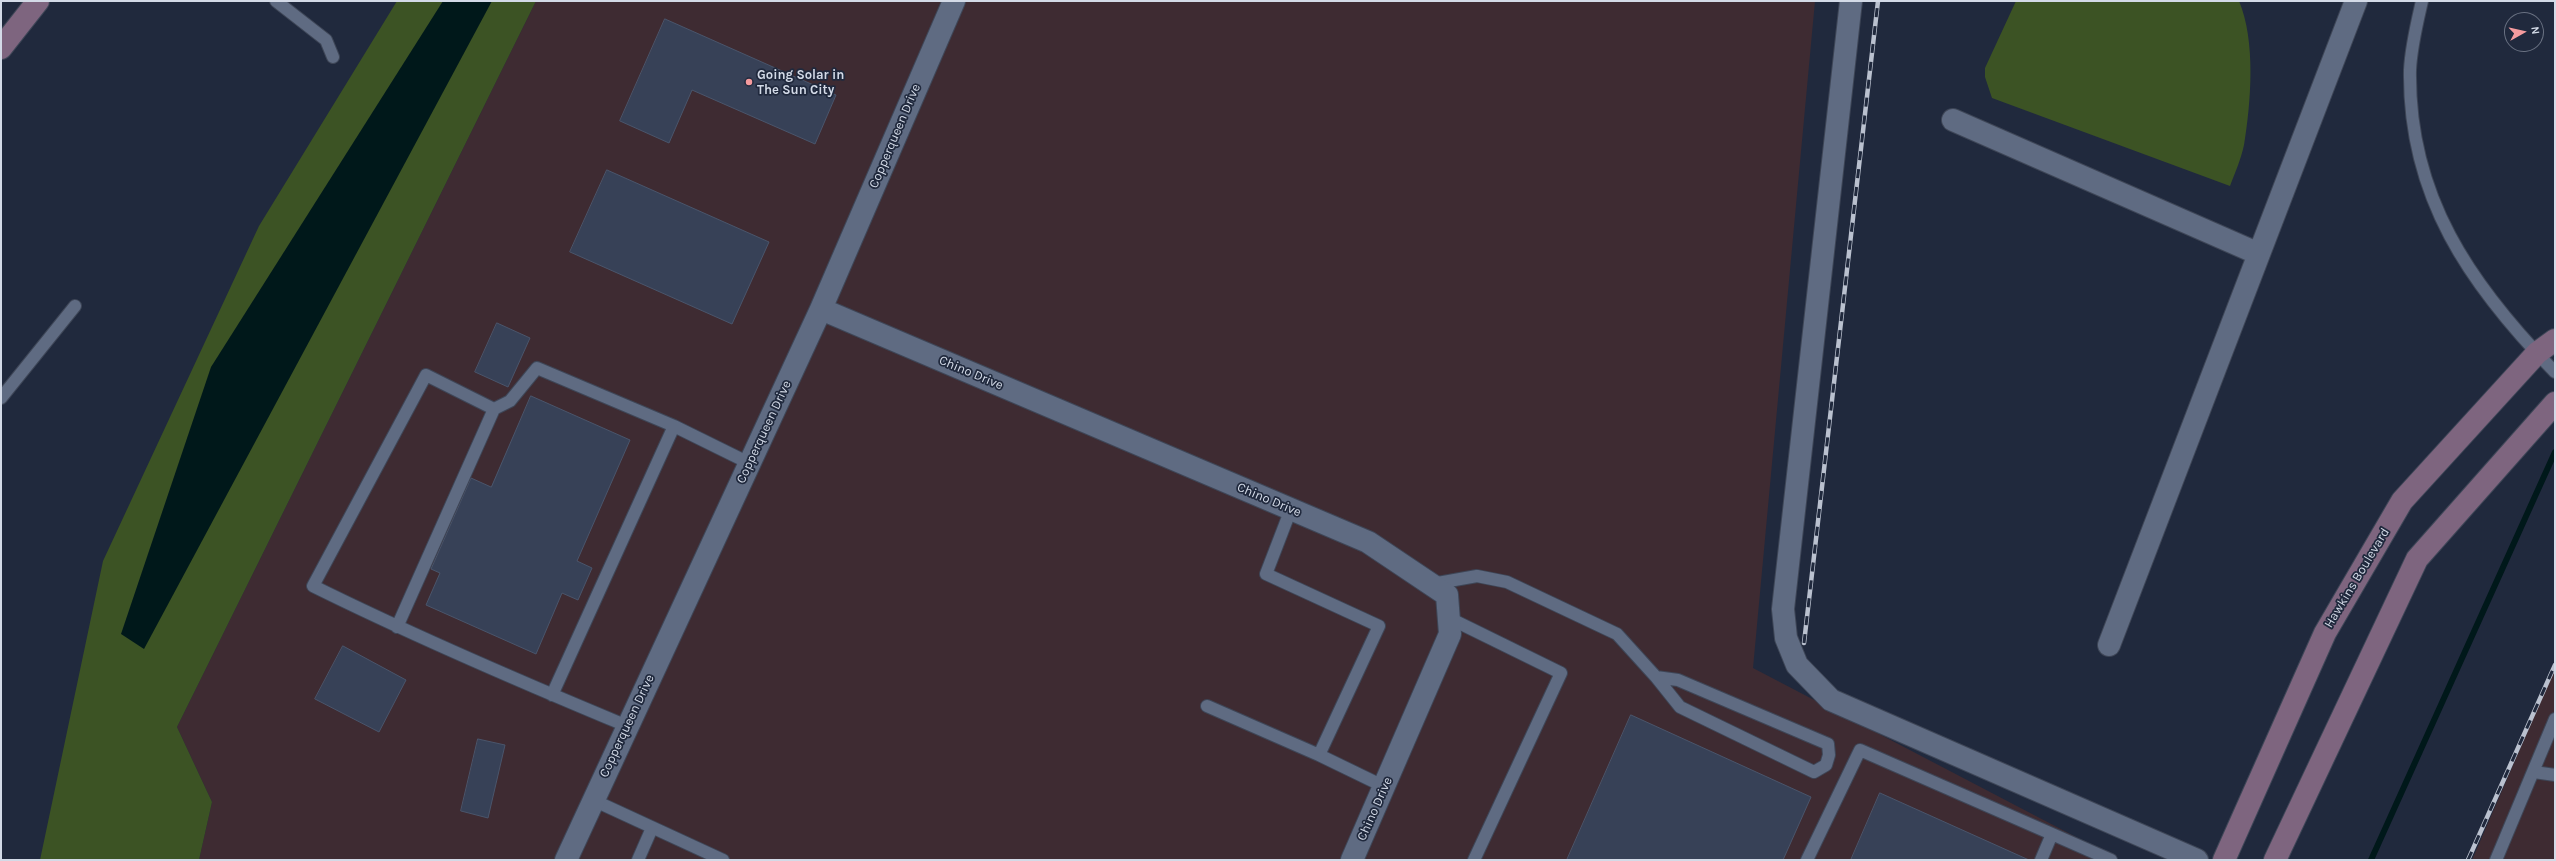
<!DOCTYPE html>
<style>
body{margin:0}
#map{position:relative;width:2556px;height:861px;overflow:hidden;background:#20293d;font-family:Karla,sans-serif}
canvas{display:block}
.frame{position:absolute;inset:0;border:2px solid #d3dae7;pointer-events:none}
.north{position:absolute;left:2504px;top:12px;width:40px;height:40px;box-sizing:border-box;background:#20293d;border:1px solid #687081;border-radius:50%;rotate:82deg;font-size:11px;font-weight:700;line-height:16px;text-align:center;color:#d3dae7}
.north::after{content:'';display:block;margin:auto;width:14px;height:18px;background:#f59b9e;clip-path:polygon(50% 0,100% 100%,50% 72%,0 100%)}
</style>
<div id="map">
<canvas width="2556" height="861"></canvas>
<div class="frame"></div>
<div class="north">N</div>
</div>
<script>
const ctx = document.querySelector('canvas').getContext('2d');
ctx.lineJoin = 'round';
function paint(path, color) { ctx.fillStyle = color; ctx.fill(path, 'evenodd'); }
function stroke(path, color, width, dash) { ctx.strokeStyle = color; ctx.lineWidth = width; ctx.lineCap = dash ? 'butt' : 'round'; ctx.setLineDash(dash || []); ctx.stroke(path); }
function label(font, color, halo, rows, align = 'center') {
  ctx.font = font + ' Karla,sans-serif'; ctx.lineWidth = 3.5; ctx.setLineDash([]); ctx.textBaseline = 'middle'; ctx.strokeStyle = halo; ctx.fillStyle = color; for (const [text, x, y, turn = 0] of rows) {
    ctx.save(); ctx.translate(x, y); ctx.rotate((+turn || 0) * Math.PI / 180); ctx.textAlign = isNaN(turn) ? turn : align; if (halo) ctx.strokeText(text, 0, 0); ctx.fillText(text, 0, 0); ctx.restore();
  }
}
const industrial = new Path2D(`
 M536 1H1815L1753 668 2120 860H199L212 802 177 727Z
 M2555 668V860H2472Z`);
const green = new Path2D(`
 M397 1H536L177 727 212 802 199 860H40L103 561 259 226Z
 M2016 1H2239C2256 41 2251 103 2244 145 2241 159 2235 173 2230 186L1992 98 1985 77V68Z`);
const water = new Path2D(`
 M443 1H492L144 649 121 634 211 367Z`);
const stream = new Path2D(`
 M2371 860 2555 452`);
const building = new Path2D(`
 M665 19 836 95 815 144 692 90 669 143 620 121Z
 M607 170 769 242 732 324 570 252Z
 M497 323 530 338 508 387 475 372Z
 M531 396 630 440 577 561 592 568 578 600 562 593 536 654 426 605 440 573 431 569 471 478 491 487Z
 M343 646 406 680 379 732 315 699Z
 M1631 715 1811 797 1783 860H1567Z
 M478 739 505 745 488 818 461 811Z
 M1880 793 2029 860H1851Z`);
const service = new Path2D(`
 M276 1 326 40 333 57
 M2422 1C2417 23 2411 47 2410 70 2408 196 2470 285 2555 372
 M1 398 75 306
 M494 409 510 401 537 368 674 426 749 463
 M1291 509 1266 574 1379 626 1319 755 1385 787
 M1432 584 1477 576 1507 582 1617 634 1656 677 1680 707 1814 772 1826 765 1829 755 1828 744 1678 680 1656 677
 M1449 618 1561 673 1474 860
 M397 627 494 409 426 375 313 586C416 637 521 682 627 726
 M552 695 674 426
 M1207 706 1319 755
 M2534 772 2555 775
 M593 800 723 860
 M2052 834 2111 860
 M638 860 652 828
 M1807 860 1860 750 2052 834 2041 860
 M2496 860 2555 719`);
const minor = new Path2D(`
 M1851 1 1783 609 1786 638 1797 665 1831 700 2197 860
 M1953 120 2259 254
 M821 309 1368 542 1447 595 1450 634 1352 860
 M2109 645 2356 1
 M566 860 821 309 954 1`);
const secondary = new Path2D(`
 M1 48 38 1
 M2224 860 2325 633 2402 501 2537 353 2555 340
 M2275 860 2417 559 2555 403`);
const rail = new Path2D(`
 M1804 643 1878 1
 M2468 860 2555 665`);
const markers = [
 [749,82,4,"#f59b9e"]
];
const poiNames = [
 ["Going Solar in",757,75],
 ["The Sun City",757,90]
];
const streetNames = [
 ["Copperqueen Drive",895,136,-67],
 ["Chino Drive",971,373,23],
 ["Copperqueen Drive",764,432,-65],
 ["Chino Drive",1269,500,23],
 ["Hawkins Boulevard",2357,578,-59],
 ["Copperqueen Drive",627,726,-65],
 ["Chino Drive",1375,809,-66]
];
paint(industrial, '#3e2b32');
paint(green, '#3c5324');
paint(water, '#00181a');
stroke(stream, '#00181a', 6);
paint(building, '#374157');
stroke(building, '#4a556b', 1);
stroke(service, '#3e4657', 14);
stroke(minor, '#3e4657', 24);
stroke(secondary, '#3e4657', 24);
stroke(service, '#5f6b82', 12);
stroke(minor, '#5f6b82', 22);
stroke(secondary, '#7e657f', 22);
stroke(rail, '#bac1cf', 4.5);
stroke(rail, '#20293d', 3, [9]);
for (const [x, y, r, color] of markers) { const dot = new Path2D(); dot.arc(x, y, r, 0, 2 * Math.PI); ctx.fillStyle = color; ctx.fill(dot); stroke(dot, '#20293d', 1.5); }
label('bold 13px', '#d3dae7', '#20293d', poiNames, 'left');
label('13px', '#d3dae7', '#20293d', streetNames);
</script>
